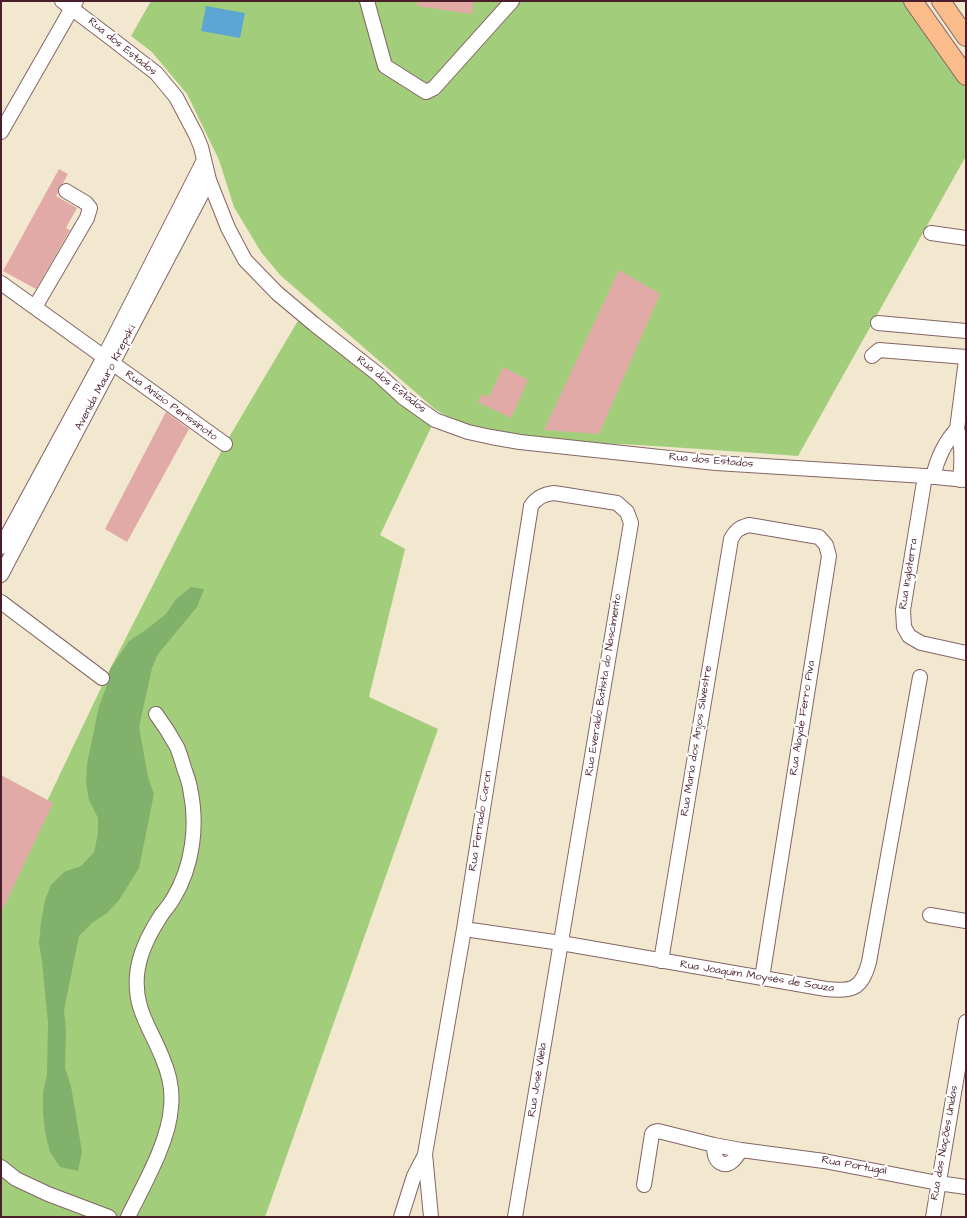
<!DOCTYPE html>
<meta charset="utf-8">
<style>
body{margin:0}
#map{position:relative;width:967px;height:1218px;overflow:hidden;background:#f2e8cf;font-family:"Architects Daughter",sans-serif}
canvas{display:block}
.frame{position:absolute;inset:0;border:2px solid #4a1f2b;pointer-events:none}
</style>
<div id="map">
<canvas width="967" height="1218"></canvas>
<div class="frame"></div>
</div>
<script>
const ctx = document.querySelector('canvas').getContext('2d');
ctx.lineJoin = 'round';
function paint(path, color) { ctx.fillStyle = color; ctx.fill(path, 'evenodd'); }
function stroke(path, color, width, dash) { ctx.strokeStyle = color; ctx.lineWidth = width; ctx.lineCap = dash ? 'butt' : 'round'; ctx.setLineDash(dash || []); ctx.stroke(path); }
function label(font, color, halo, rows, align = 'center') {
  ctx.font = font + ' "Architects Daughter",sans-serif'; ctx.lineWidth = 4; ctx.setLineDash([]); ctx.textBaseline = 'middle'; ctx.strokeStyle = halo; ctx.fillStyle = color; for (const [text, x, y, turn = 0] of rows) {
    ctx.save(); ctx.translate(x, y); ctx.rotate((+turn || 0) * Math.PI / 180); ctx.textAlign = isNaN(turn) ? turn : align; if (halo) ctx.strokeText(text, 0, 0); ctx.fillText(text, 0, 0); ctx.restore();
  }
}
const green = new Path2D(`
 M151 1H906L921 25 966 88V156L798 456C744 452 691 448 637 445 571 441 495 444 436 410L280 275 261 252 234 207 219 160 187 94 152 52 131 36Z
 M302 314 436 417 380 535 405 549 369 697 438 729 265 1217H1V898L110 669 225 444Z`);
const forest = new Path2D(`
 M191 587 204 589 197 607 158 654 152 668 139 727 148 777 154 794 139 868 119 900 107 913 92 923 79 936 64 1010 66 1030 65 1068 71 1086 82 1152 78 1171 60 1167 50 1152 45 1132 43 1112V1093L47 1074 48 1023 42 961 39 944 41 922 45 900 51 885 64 872 81 866 94 852 98 834V818L89 800 86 783 87 764 99 706 106 688 110 669 129 641 147 629 166 614 176 599Z`);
const water = new Path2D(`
 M206 6 245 13 240 38 201 31Z`);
const building = new Path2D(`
 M418 1H474L472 14 417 6Z
 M59 169 68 174 63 183 59 187 58 193 56 196 77 208 66 228 70 230 36 289 3 271Z
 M619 270 660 294 599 434 544 430Z
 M503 367 528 380 511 418 478 402 482 394 489 397Z
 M166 412 189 429 127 542 105 529Z
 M1 775 53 803 1 913Z`);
const minor = new Path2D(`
 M62 1 112 39 156 73 176 97 196 135 201 147 209 180 228 228 245 260 277 293 314 324 379 375 404 398 435 420 468 432 491 437 520 442 716 463 925 476 966 480
 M367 1 385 66 426 92 434 88 512 1
 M1 132 76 1
 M931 233 966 238
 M1 283 225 444
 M35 307 87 218 90 208 86 203 66 191
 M878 323 966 331
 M872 356 879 350 966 357
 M925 476 903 610 904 627 909 636 921 643 966 653
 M933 477C937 459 944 443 957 429
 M960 480C962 463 963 445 957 429L966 360
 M1 547 104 357 204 160
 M1 575 209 180
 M1 602 102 678
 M930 915 966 921
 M464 929 561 943 826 989C852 992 862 989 869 962L920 677
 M661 961 731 539C736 530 739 528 749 525L819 537 826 545 829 556 762 978
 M714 1145C714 1149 714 1154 716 1158 717 1160 719 1162 721 1163 730 1168 737 1156 741 1150
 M1 1167 16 1179 48 1194 109 1217
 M644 1185 652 1134 654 1132 658 1131 714 1145 741 1150 824 1161 938 1183 966 1187
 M128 1217C143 1186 169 1142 171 1107 173 1090 169 1073 162 1057 150 1027 134 1009 137 975 139 952 150 932 162 914 166 909 170 904 173 899 193 866 198 825 190 788 189 781 186 774 184 768 182 761 180 754 177 747 171 736 164 725 156 714
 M401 1217 414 1176 425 1155
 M431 1217 425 1154 464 929 531 506C537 497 544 494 554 493L617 503 627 512 631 523 515 1217
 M933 1217 966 1022`);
const major = new Path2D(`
 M913 1 966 76
 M941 1 966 37`);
const streetNames = [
 ["Rua dos Estados",122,47,39],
 ["Avenida Mauro Krepski",106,378,-62],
 ["Rua dos Estados",391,385,38],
 ["Rua Anízio Perissinoto",171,406,36],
 ["Rua dos Estados",711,461,5],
 ["Rua Inglaterra",909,574,-81],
 ["Rua Everaldo Batista do Nascimento",604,685,-81],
 ["Rua Alayde Ferro Piva",803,718,-81],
 ["Rua Maria dos Anjos Silvestre",697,741,-81],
 ["Rua Fernado Caron",481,821,-81],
 ["Rua Joaquim Moysés de Souza",757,977,9],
 ["Rua José Vilela",538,1080,-81],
 ["Rua das Nações Unidas",945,1143,-80],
 ["Rua Portugal",854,1166,10]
];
paint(green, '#a2ce7b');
paint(forest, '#81b16b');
paint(water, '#5ba6d3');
paint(building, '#e2aaa6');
stroke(minor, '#856564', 16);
stroke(major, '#856564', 20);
stroke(minor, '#fff', 14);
stroke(major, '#f9bc8a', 18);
label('11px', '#4a1f2b', '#fff', streetNames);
</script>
